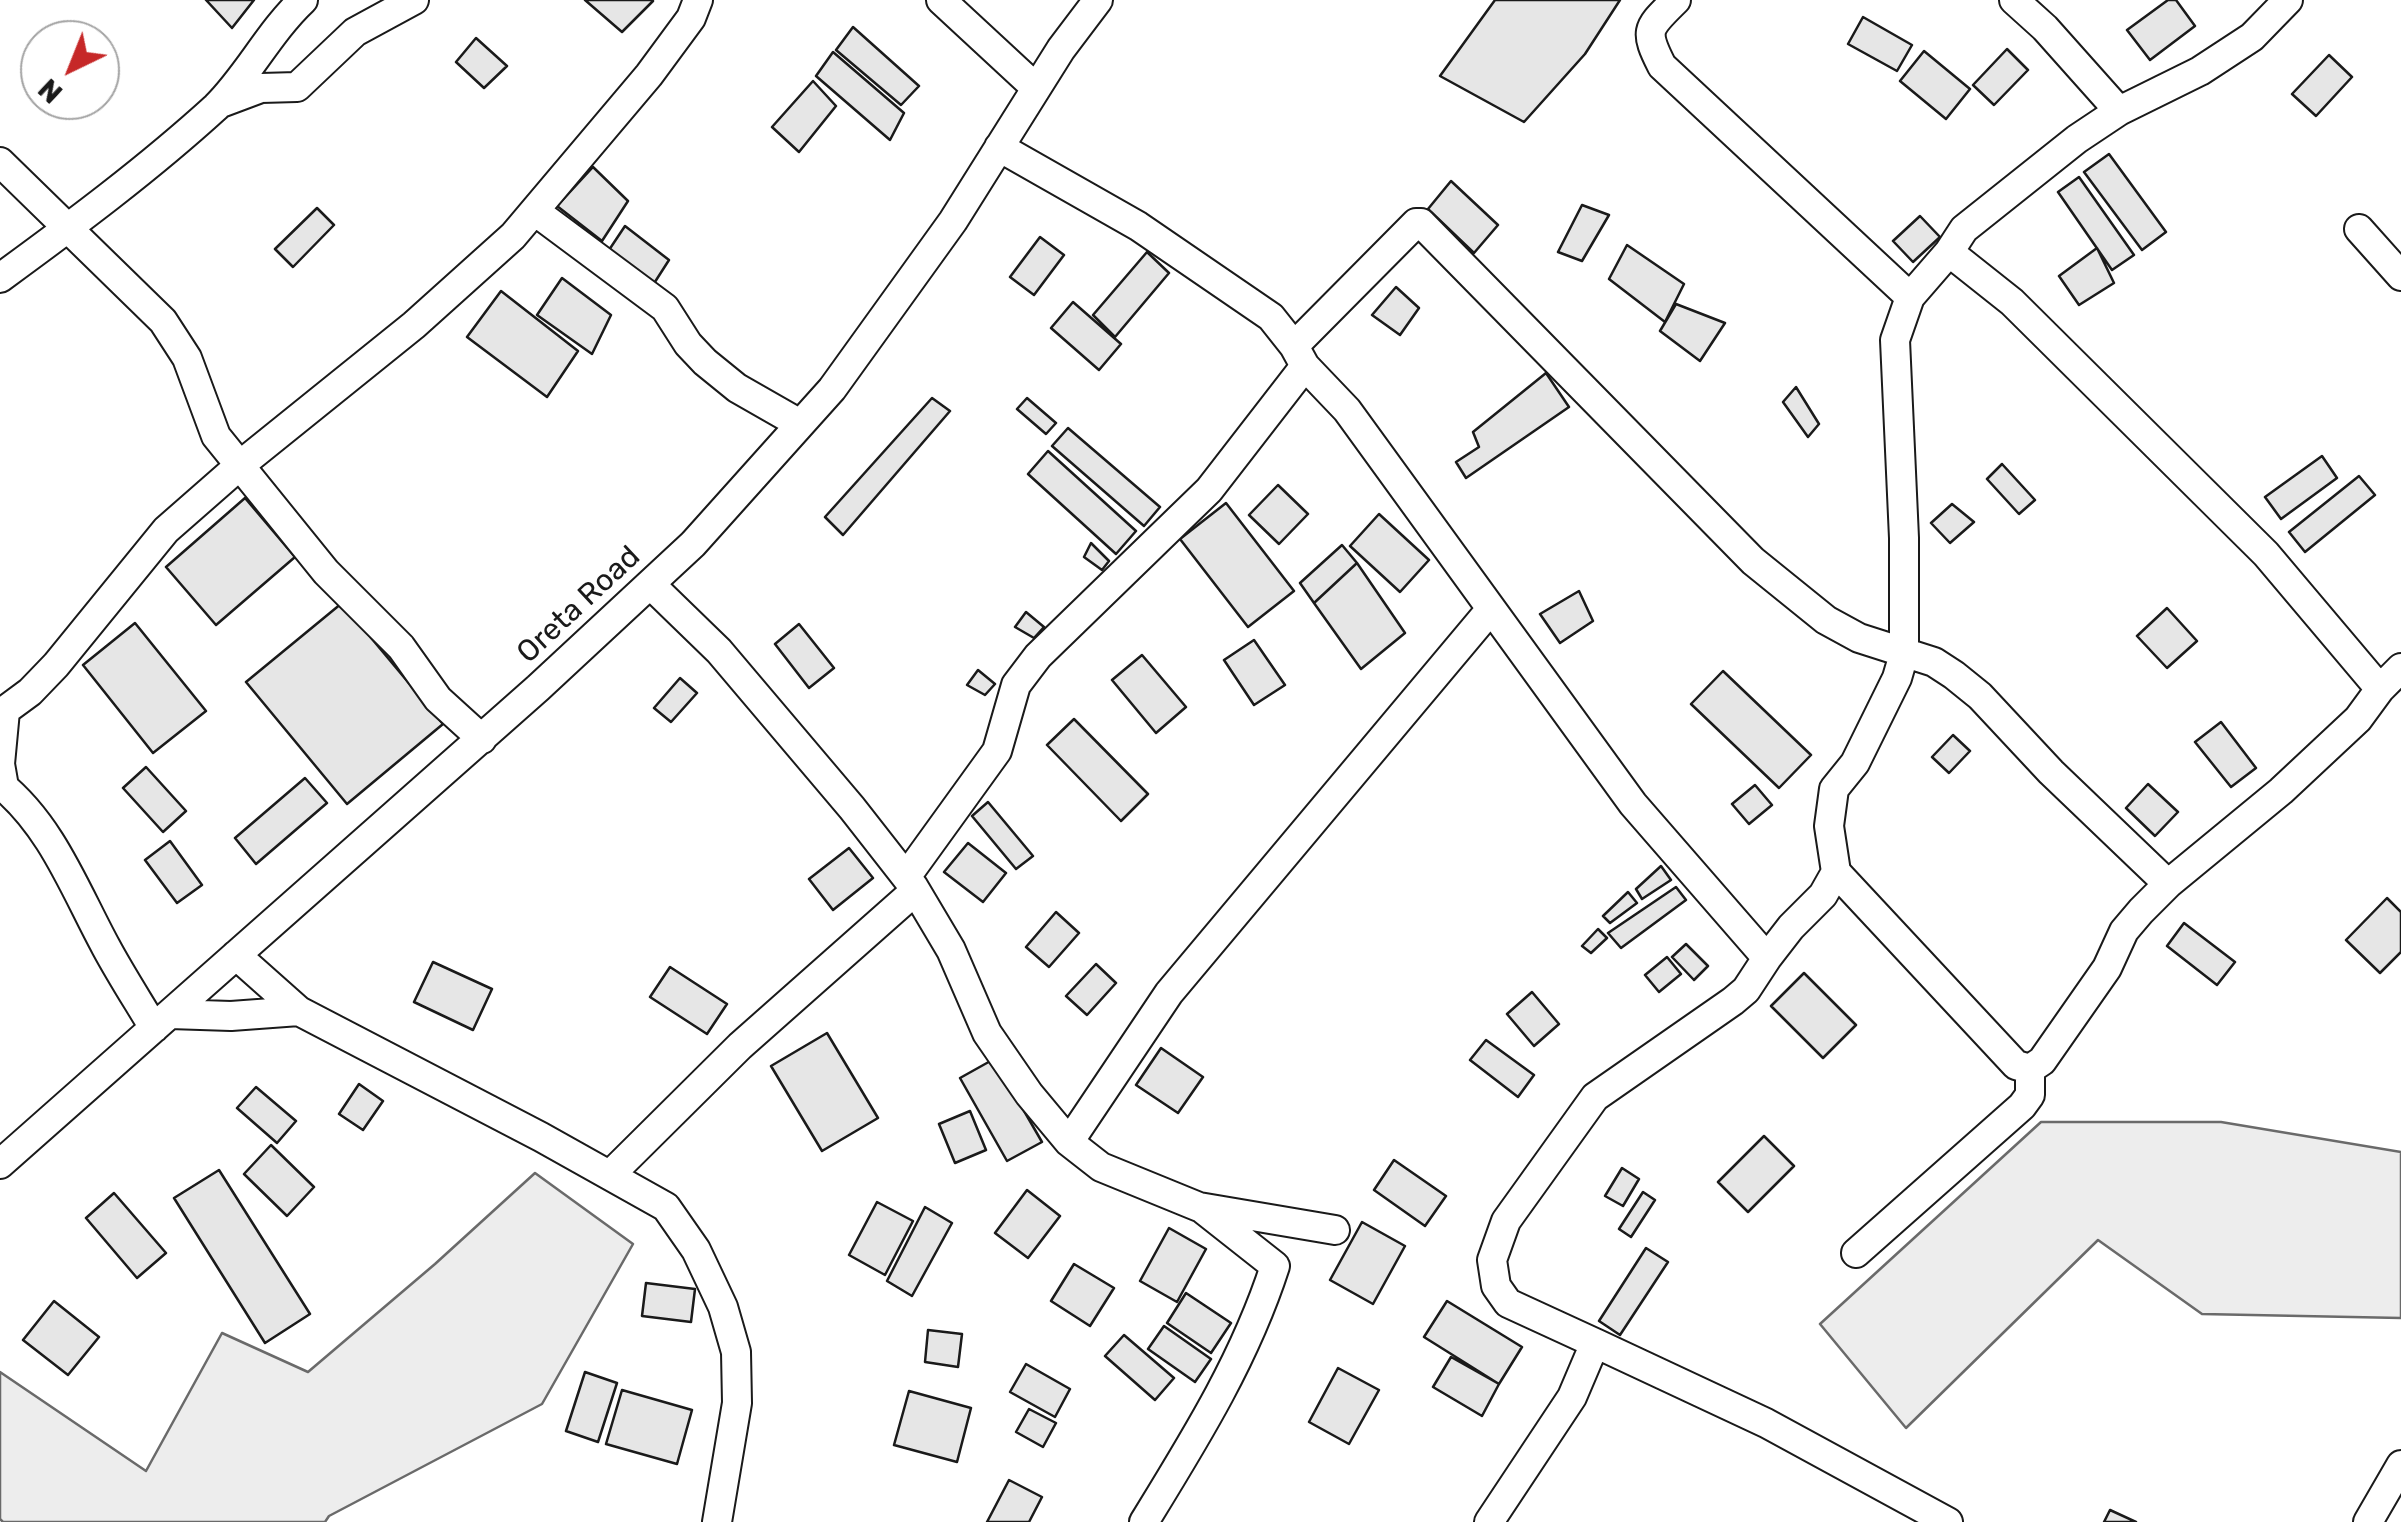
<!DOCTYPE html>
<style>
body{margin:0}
#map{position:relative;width:2401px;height:1522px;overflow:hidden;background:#fff;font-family:Rubik,sans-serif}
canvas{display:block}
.north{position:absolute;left:20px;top:20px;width:100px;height:100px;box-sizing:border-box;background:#fff;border:2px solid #a3a3a3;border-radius:50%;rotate:223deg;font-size:28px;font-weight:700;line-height:40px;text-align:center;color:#1a1a1a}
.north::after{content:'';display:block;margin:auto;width:35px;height:45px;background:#c62828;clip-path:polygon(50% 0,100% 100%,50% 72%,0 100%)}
</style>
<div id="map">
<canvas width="2401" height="1522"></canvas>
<div class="north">N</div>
</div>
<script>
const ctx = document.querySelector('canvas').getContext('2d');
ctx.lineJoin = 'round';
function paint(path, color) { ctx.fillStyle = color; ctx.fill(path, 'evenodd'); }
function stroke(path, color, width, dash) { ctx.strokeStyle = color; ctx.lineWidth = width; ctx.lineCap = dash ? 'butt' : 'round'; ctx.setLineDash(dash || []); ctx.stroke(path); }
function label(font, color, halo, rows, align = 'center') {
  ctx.font = font + ' Rubik,sans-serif'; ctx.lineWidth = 8; ctx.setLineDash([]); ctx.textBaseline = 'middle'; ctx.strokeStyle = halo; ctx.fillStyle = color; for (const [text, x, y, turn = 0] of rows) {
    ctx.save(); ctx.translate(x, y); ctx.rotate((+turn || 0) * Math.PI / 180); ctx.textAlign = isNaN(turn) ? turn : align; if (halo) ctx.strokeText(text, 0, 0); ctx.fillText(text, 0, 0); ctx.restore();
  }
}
const green = new Path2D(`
 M2041 1122H2221L2401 1152V1318L2202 1314 2098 1240 1906 1428 1820 1324Z
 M535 1173 633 1244 542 1404 329 1516 325 1522H3L0 1519V1372L146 1471 222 1333 308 1372 435 1264Z`);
const building = new Path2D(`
 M206 0H254L232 28Z
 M585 0H652L653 1 622 32Z
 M1495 0H1620L1585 54 1524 122 1440 76Z
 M2168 0H2176L2195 26 2150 60 2127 30Z
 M1863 17 1912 45 1897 71 1848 44Z
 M853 27 919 86 901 105 836 50Z
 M476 38 507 66 484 88 456 62Z
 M2007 49 2028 70 1994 105 1973 85Z
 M1924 51 1970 89 1946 119 1900 81Z
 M833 52 904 113 890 140 816 76Z
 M2329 55 2352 77 2316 116 2292 94Z
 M813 81 836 106 799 152 772 127Z
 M2109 154 2166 232 2142 250 2084 172Z
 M593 167 628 201 602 241 557 206Z
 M2079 177 2134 255 2112 270 2058 192Z
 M1451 181 1498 225 1474 253 1428 209Z
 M1582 205 1609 215 1582 261 1558 252Z
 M317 208 334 225 293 267 275 249Z
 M1920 216 1940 237 1913 262 1893 241Z
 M625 226 669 260 653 285 609 250Z
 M1040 237 1064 255 1034 295 1010 277Z
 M1627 245 1684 284 1665 322 1609 279Z
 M2097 248 2114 283 2079 305 2059 276Z
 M1147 252 1169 273 1115 337 1093 315Z
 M562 278 611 315 592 354 537 315Z
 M1396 287 1419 308 1400 335 1372 315Z
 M501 291 578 351 547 397 467 337Z
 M1073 302 1121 344 1099 370 1051 328Z
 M1676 304 1725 323 1700 361 1660 331Z
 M1546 373 1569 407 1466 478 1456 462 1479 447 1473 432Z
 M1796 387 1819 424 1808 437 1783 402Z
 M932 398 950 411 843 535 825 517Z
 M1027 398 1056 423 1046 434 1017 409Z
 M1068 428 1160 507 1144 526 1052 446Z
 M1048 451 1136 531 1116 554 1028 474Z
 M2322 456 2337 478 2281 519 2265 497Z
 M2002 464 2035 500 2019 514 1987 479Z
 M2359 476 2375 495 2305 552 2289 532Z
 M1278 485 1308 514 1279 544 1249 515Z
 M245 498 295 557 216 625 166 567Z
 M1226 503 1294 591 1248 627 1180 539Z
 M1952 504 1974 522 1950 543 1931 523Z
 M1379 514 1429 560 1400 592 1350 546Z
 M1091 543 1109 561 1102 570 1084 557Z
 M1342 545 1357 563 1314 603 1300 583Z
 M1357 563 1405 633 1361 669 1314 603Z
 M1579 591 1593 621 1560 643 1540 614Z
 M342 603 443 724 347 804 246 682Z
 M2167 608 2197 641 2167 668 2137 636Z
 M1026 612 1044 627 1034 638 1015 627Z
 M135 623 206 711 153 753 83 665Z
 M799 624 834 668 809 688 775 644Z
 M1254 640 1285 685 1254 705 1224 660Z
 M1142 655 1186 707 1156 733 1112 680Z
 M978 670 995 684 985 695 967 685Z
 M1723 671 1811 755 1779 788 1691 704Z
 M680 678 697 693 671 722 654 708Z
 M1074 719 1148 794 1121 821 1047 745Z
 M2221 722 2256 768 2231 787 2195 742Z
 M1953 735 1970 751 1949 773 1932 757Z
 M146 767 186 811 163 832 123 788Z
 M305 778 327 803 256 864 235 838Z
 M2148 784 2178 812 2155 836 2126 808Z
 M1755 785 1772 805 1749 824 1732 804Z
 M988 802 1033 856 1016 869 972 816Z
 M170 841 202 885 177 903 145 860Z
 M968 843 1006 873 983 902 944 872Z
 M849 848 873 878 833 910 809 879Z
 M1661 866 1671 880 1642 899 1636 889Z
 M1676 887 1686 900 1621 948 1608 933Z
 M1628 892 1637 903 1610 923 1603 916Z
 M2387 898 2401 912V952L2380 973 2346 940Z
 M1056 912 1079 933 1049 967 1026 947Z
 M2184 923 2235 962 2217 985 2167 946Z
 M1598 929 1607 938 1591 953 1582 946Z
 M1686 944 1708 966 1694 980 1672 957Z
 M1667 957 1681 974 1659 992 1645 975Z
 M433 962 492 989 473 1030 414 1002Z
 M1096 964 1116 983 1087 1015 1066 996Z
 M670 967 727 1004 707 1034 650 997Z
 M1804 973 1856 1025 1823 1058 1771 1006Z
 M1532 992 1559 1024 1534 1046 1507 1014Z
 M827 1033 878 1118 822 1151 771 1066Z
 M1486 1040 1534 1075 1518 1097 1470 1060Z
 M1161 1048 1203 1077 1178 1113 1136 1085Z
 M994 1059 1042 1142 1007 1161 960 1078Z
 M359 1084 383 1101 363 1130 339 1114Z
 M256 1087 296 1121 277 1143 237 1108Z
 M970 1111 986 1150 955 1163 939 1124Z
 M1764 1136 1794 1166 1748 1212 1718 1182Z
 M271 1145 314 1187 287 1216 244 1174Z
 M1394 1160 1446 1196 1425 1226 1374 1190Z
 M1622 1168 1639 1179 1623 1206 1605 1196Z
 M219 1170 310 1314 265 1343 174 1198Z
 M1027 1190 1060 1216 1028 1258 995 1233Z
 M1643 1192 1655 1200 1631 1237 1619 1229Z
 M114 1193 166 1253 137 1278 86 1218Z
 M877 1202 913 1221 885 1275 849 1255Z
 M925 1207 952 1223 912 1296 887 1281Z
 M1362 1222 1405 1246 1373 1304 1330 1280Z
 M1169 1228 1206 1249 1177 1302 1140 1281Z
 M1646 1248 1668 1262 1620 1335 1599 1321Z
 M1074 1264 1114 1288 1090 1326 1051 1301Z
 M646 1283 695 1289 691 1322 642 1316Z
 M1186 1293 1231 1323 1211 1353 1167 1323Z
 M54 1301 99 1337 68 1375 23 1340Z
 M1447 1301 1522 1347 1499 1384 1424 1337Z
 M1164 1326 1211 1359 1195 1382 1148 1349Z
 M928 1330 962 1334 958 1367 925 1362Z
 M1124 1335 1174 1378 1155 1400 1105 1356Z
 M1451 1357 1499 1384 1482 1416 1433 1387Z
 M1026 1364 1070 1389 1055 1417 1010 1392Z
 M1338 1368 1379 1390 1349 1444 1309 1422Z
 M585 1372 617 1383 598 1442 566 1431Z
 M622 1390 692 1410 677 1464 606 1444Z
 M909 1391 971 1408 957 1462 894 1445Z
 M1029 1409 1056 1423 1043 1447 1016 1432Z
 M1009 1480 1042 1497 1029 1522H987Z
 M2110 1510 2136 1522H2104Z`);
const minor = new Path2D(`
 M941 0 1036 88
 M1676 0C1648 28 1643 29 1662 66L1910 297
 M2014 0 2045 28 2119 111
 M221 103 261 88 297 87 355 32 414 0
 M999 147 1138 226 1271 317 1294 346 1305 366 1347 410 1633 804 1767 958 1746 990 1733 1001 1595 1097 1506 1221 1492 1260 1496 1286 1508 1303 1595 1343 1572 1397 1489 1522
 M0 162 163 321 187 358 216 436 326 572 401 647 438 699 482 739
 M536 212 665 308 688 344 705 362 737 388 800 424
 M2359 229 2401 276
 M1949 252 2012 302 2266 554 2380 689
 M0 278C74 224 148 169 216 107 247 77 269 32 303 0
 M1294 346 1416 223H1421L1753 561 1826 620 1859 638 1934 662 1954 675 1980 696 2051 772 2168 884
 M650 584 719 651 852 808 913 886 951 950 987 1033 1029 1094 1069 1142 1101 1167 1199 1207 1335 1230
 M0 714 30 692 56 665 166 530 239 466 414 325 513 236 649 75 691 18 698 0
 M0 784C52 826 75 890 106 947 121 975 138 1001 154 1028
 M4 787 0 764 5 711
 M1836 872 2016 1065 2030 1069 2042 1061 2107 968 2124 931 2141 911 2168 884 2281 791 2358 719 2380 689 2401 668
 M906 877 997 751 1016 685 1038 656 1209 490 1305 366
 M236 955 299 1011 541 1137 666 1207 696 1250 723 1307 736 1352 737 1403 717 1522
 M1767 958 1791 927 1823 895 1836 872 1829 826 1834 789 1855 763 1897 678 1904 654V538L1895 340 1910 297 1949 252 1964 229 2077 139 2119 111 2200 71 2252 37 2288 0
 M170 1014 231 1016 299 1011
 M1069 1142 1169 993 1491 609
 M0 1164 538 688 693 544 832 389 953 221 1061 49 1098 0
 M610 1175 740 1046 915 891
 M1856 1253 2022 1106 2030 1095V1069
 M1595 1343 1766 1423 1948 1522
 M1144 1522C1195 1439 1245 1359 1275 1266L1204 1210
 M2368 1522 2401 1465`);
const streetNames = [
 ["Oreta Road",579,605,-43]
];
paint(green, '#ededed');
stroke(green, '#6a6a6a', 2.5);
paint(building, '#e6e6e6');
stroke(building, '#1a1a1a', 2.5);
stroke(minor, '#1a1a1a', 32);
stroke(minor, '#fff', 28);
label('30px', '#1a1a1a', '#fff', streetNames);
</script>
